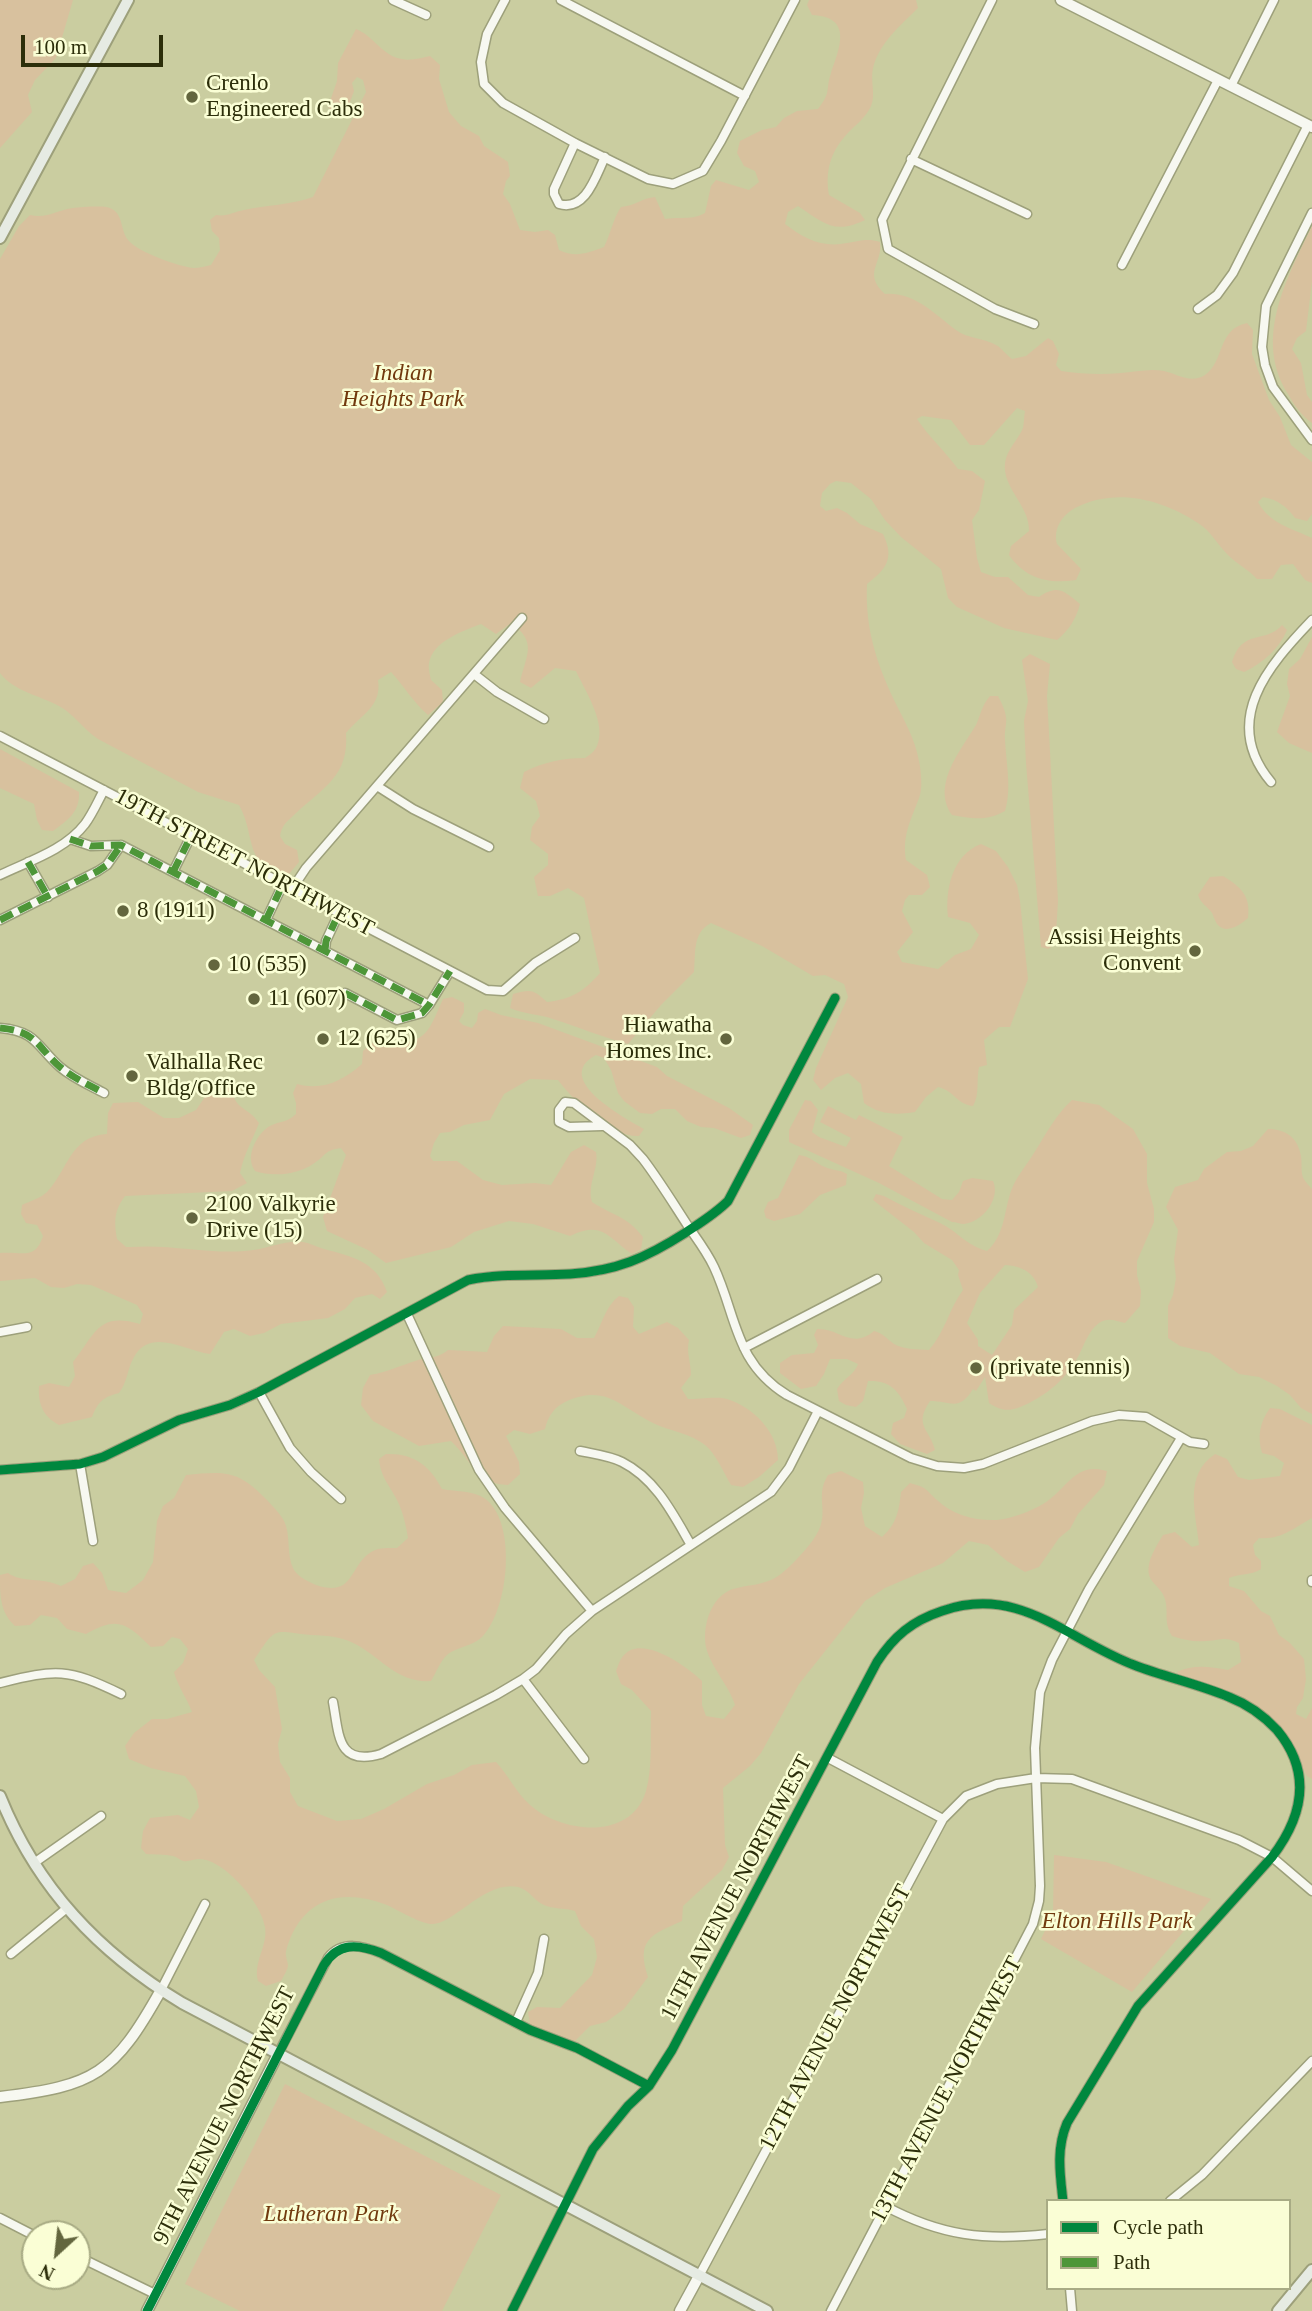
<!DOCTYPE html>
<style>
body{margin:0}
#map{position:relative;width:1312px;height:2311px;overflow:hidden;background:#cacda0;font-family:Georgia,serif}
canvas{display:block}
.legend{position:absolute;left:1046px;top:2199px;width:245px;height:91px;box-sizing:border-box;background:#fafed5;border:2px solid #a8ab84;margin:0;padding:9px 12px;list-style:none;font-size:21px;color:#2c2e0a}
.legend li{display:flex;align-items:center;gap:14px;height:35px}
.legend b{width:35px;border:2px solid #a8ab84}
.north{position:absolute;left:21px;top:2220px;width:70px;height:70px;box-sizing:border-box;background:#fafed5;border:2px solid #a8ab84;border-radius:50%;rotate:207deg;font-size:19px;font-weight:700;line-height:28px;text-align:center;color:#2c2e0a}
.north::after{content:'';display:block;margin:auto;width:24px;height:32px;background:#63663e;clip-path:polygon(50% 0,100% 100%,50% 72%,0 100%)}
.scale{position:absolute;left:21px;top:35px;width:142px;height:32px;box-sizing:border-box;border:4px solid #2c2e0a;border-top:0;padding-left:9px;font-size:21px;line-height:24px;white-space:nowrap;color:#2c2e0a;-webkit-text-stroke:5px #fafed5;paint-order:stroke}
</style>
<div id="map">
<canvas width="1312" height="2311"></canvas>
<ul class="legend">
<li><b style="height:9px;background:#00873e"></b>Cycle path</li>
<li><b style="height:9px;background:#4d9638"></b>Path</li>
</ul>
<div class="north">N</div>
<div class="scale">100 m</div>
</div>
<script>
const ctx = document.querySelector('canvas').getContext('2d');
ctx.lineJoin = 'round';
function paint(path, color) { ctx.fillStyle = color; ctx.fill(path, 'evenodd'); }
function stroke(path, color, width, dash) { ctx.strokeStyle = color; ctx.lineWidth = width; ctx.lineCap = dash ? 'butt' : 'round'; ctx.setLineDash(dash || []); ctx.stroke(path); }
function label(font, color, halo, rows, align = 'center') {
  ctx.font = font + ' Georgia,serif'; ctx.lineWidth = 5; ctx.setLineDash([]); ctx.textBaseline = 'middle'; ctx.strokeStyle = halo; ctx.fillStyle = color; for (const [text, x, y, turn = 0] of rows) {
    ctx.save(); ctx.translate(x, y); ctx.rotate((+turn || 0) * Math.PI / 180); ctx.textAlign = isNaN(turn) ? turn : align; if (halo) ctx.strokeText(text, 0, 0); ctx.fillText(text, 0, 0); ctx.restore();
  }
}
const green = new Path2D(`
 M0 0H73L56 58 35 80 28 95 32 112 0 148Z
 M809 0H916L918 8C901 25 879 43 873 68 870 80 876 95 871 106 866 118 854 126 846 135 830 153 825 172 829 195L860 213 865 220C834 235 824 223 798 206L788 212 785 224C804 239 823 248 847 243 860 241 867 238 880 242 883 264 862 273 885 294 915 292 934 314 956 330 968 339 984 338 996 345 1002 348 1006 355 1012 359L1026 356 1048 338 1053 341 1059 354 1056 365 1061 371C1081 374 1101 375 1121 373 1134 372 1150 368 1164 371 1177 374 1191 384 1205 375 1225 361 1217 329 1247 323L1253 330 1252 354 1269 400 1280 417 1291 445 1312 462V514L1307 521 1295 518C1286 506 1278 500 1263 497L1258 502C1270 524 1291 528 1312 538V583L1305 580 1293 564 1281 565 1272 579H1257C1248 569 1237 564 1228 555 1217 544 1211 531 1198 523 1162 499 1115 487 1075 508 1062 515 1053 529 1057 544L1081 569 1076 580C1048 584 1026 579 1009 555L1011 546 1029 531C1030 506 1002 488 1005 463 1007 449 1018 440 1023 428 1024 423 1024 416 1025 411L1017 408 984 445H970L951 420 922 416 917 419C929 437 945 451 958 469L972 471 985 481 979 510 972 520 977 558 981 572 995 577H1008L1028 595 1039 597C1058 584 1064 591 1080 604 1076 619 1069 630 1057 640L1004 628 957 607 948 598 941 569 901 537 885 520 871 499 851 483 836 481 830 484 822 493 820 506 826 511 837 508 847 513 860 524 883 534C895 559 886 569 867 584 865 628 876 662 895 702 905 722 915 739 919 761 921 771 923 789 919 798 911 820 902 835 906 860L927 875 930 887 922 895H909L905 900 902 911 913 932 897 952 902 962 938 969 955 955 971 949 979 935 970 923 948 917C945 890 952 855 981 844L996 851 1008 867 1017 885 1020 901 1028 979 1010 1027H999L984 1040 987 1065 979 1067C976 1081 980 1094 973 1106 956 1104 955 1091 938 1087L926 1097 915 1112C896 1115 880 1115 864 1103L861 1084 848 1073 835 1078 821 1090 813 1080 816 1068 848 997 844 984 825 975 813 976 762 946 711 923C692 933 696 953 694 972L661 1005 628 1044C602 1037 578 1027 553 1019 539 1014 523 1014 510 1008L513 994C531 989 533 989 547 1002 572 999 583 992 600 973L584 898 568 888 550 896H538L534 877 548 865V854L530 840 532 827 540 816 536 801 520 788 524 772C544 762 563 758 585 758 590 755 595 751 597 746 607 723 585 691 576 671L555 668 531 688 520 682C526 655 538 642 511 623L496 634 481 624C463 631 433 641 429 663 428 668 430 675 431 680L442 690 443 702 428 715C413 702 404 686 391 672L378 680C382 706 362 714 346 733 349 776 324 787 295 814 287 822 282 824 280 836L285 844 297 850 299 862 289 874C242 867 257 837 239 805L198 792 98 739C83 729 74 714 59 706 39 695 15 692 0 673V259L19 226 30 215C47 219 57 210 73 208 80 207 99 206 106 207 125 210 119 231 129 241 138 252 180 267 194 268 199 268 206 266 211 265L220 250 219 238 212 231 210 220 216 215C227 217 233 212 244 210 267 205 290 205 313 197L366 92 363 80 357 77 352 83 354 91 347 110 336 114 328 107 337 81 338 63 356 29C374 36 382 56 402 59 410 61 421 58 430 56L440 65 439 79 449 112 461 126 479 136 484 146 508 162 510 176 506 181 503 194 510 204 520 230 535 232 548 230 555 235 559 250C576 258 587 253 604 247 611 233 613 219 621 207 634 206 643 198 655 197L665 219C682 216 690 221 705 213L711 186 716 180 749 190 759 182 755 171 744 166 737 153 740 141 762 130 776 127 784 118 797 111 818 109C832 91 825 91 831 73 840 47 853 17 812 15L807 5Z
 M1312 226V281L1306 331 1297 338 1292 349 1301 363 1307 395 1312 402V423C1302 416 1294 405 1288 394 1253 339 1287 278 1312 226Z
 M1282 625 1287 630C1279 649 1263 663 1244 672L1236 669 1232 662C1242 628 1266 644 1282 625Z
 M1312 637V753L1289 743 1277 732 1290 696 1287 684 1289 669 1300 659Z
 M1030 654 1050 664 1047 696 1058 901 1056 933 1052 946 1048 949 1041 947 1026 763 1024 721 1028 701 1022 660Z
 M990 696H998C1001 702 1005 709 1006 717 1007 724 1004 732 1005 739 1006 763 1012 789 1005 811 987 821 972 819 952 815 931 785 961 750 976 725 981 714 982 705 990 696Z
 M0 749 79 792C80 812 68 820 53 831L42 830 37 820 34 804 0 788Z
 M1223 876C1241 887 1251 896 1248 918 1240 925 1226 935 1217 924 1215 921 1214 917 1212 913 1207 906 1201 904 1198 895L1210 877Z
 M452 997 464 1003V1012L459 1021 463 1025 472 1028 477 1021 478 1013 485 1009 501 1015 538 1023 657 1067 667 1076 729 1108 753 1125 750 1135 741 1138 714 1128 701 1127 687 1121 675 1109H661L652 1114 640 1113 624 1101 618 1093 611 1070 604 1058 596 1055C551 1079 625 1118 644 1129L639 1136C610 1137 575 1102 558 1080L530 1079 504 1094 490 1120 464 1125 450 1132 440 1133 434 1143 430 1156 433 1161H457L483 1180 502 1185 535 1183 551 1185 571 1152 584 1145 596 1152C599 1169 587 1184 592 1202 613 1216 626 1215 643 1237L641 1249 632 1254C606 1236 603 1221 570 1236L533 1224 509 1221 474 1232 451 1247 386 1263 368 1250 327 1231 323 1217 346 1155 341 1148C324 1150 326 1156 313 1164 297 1175 272 1177 255 1171 253 1168 251 1164 251 1160 250 1148 260 1131 270 1126 282 1120 285 1124 296 1114V1103L293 1093 297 1084C322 1091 343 1081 362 1064L363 1051 372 1043C390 1045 415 1046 427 1031 434 1022 438 1009 443 999Z
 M218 1078 232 1085C233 1111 247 1105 259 1123 252 1141 244 1154 240 1173L247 1183 232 1191 125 1196C114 1211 114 1221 117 1239L126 1247H131C170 1244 207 1254 245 1251 265 1250 283 1240 303 1242 310 1243 317 1247 324 1249 353 1257 376 1261 387 1292L380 1299 372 1294 355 1298 345 1309 328 1318 281 1324 264 1333 250 1336 234 1329 224 1332 210 1354C185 1351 151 1327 134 1357 127 1369 128 1381 119 1393 103 1397 98 1402 92 1417L59 1425C43 1416 38 1405 39 1386L49 1383 69 1387 75 1376 73 1362C96 1333 98 1312 140 1324L143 1314 137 1305 91 1285 77 1284 64 1288 51 1287 35 1278 0 1281V1253C22 1251 35 1261 43 1236L37 1225 26 1223 21 1214 22 1205C30 1201 41 1198 47 1192 68 1170 70 1136 107 1134L108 1113 113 1103 138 1102 164 1118H179L196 1110Z
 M805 1100 811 1101 818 1110 812 1132 819 1137 846 1147 851 1138 820 1122 828 1106 856 1120 859 1115 903 1137 889 1166 942 1199 952 1200 959 1192 963 1181 972 1178 993 1181C1001 1198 983 1222 964 1224 960 1224 956 1222 952 1222L879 1183 789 1142V1130Z
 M1072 1100 1099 1105 1133 1129 1147 1154V1183L1154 1209V1222L1137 1261V1275L1141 1291 1140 1306 1125 1323C1116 1321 1108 1317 1099 1323 1089 1330 1084 1345 1079 1355 1066 1378 1052 1391 1029 1403 1013 1411 1004 1413 989 1403L985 1377 976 1391 973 1389C959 1412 951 1401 930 1401 913 1426 930 1429 935 1450L927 1454 900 1444 891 1434 893 1423 904 1418 907 1409C899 1390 889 1380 868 1381L863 1401 856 1407 846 1405 839 1401 837 1389C843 1379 855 1374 858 1364L847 1359H830L824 1374 816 1386 801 1389 780 1373V1363L792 1355 814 1353 818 1345 814 1335 817 1329C840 1328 851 1350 874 1331 883 1333 887 1339 894 1344 905 1350 917 1349 929 1350 945 1332 949 1309 963 1290L958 1275 959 1270 952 1260 924 1243 914 1232 873 1200 876 1194 884 1196C902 1206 921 1214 940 1223 960 1233 964 1244 987 1251 1005 1235 1004 1211 1011 1191 1016 1177 1026 1166 1034 1153 1046 1134 1055 1116 1072 1100ZM1005 1265C1021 1266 1034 1272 1038 1287L1014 1310 1012 1325 992 1355 978 1346V1340L967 1323 980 1293Z
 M1268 1129C1286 1129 1298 1138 1301 1156 1302 1162 1301 1168 1302 1174 1303 1180 1308 1184 1312 1189V1414L1301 1408 1290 1395 1277 1386 1259 1377 1239 1374 1210 1353 1180 1346 1168 1338V1306L1173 1295 1176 1278 1174 1260 1178 1230 1166 1207 1175 1187 1198 1180 1204 1169 1227 1152 1241 1151 1253 1146Z
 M799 1155C810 1156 815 1163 825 1167 833 1171 839 1169 847 1174L846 1185 820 1195 800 1214 774 1221 766 1218 764 1211 768 1202 778 1198Z
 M619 1296 628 1298 634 1307 633 1327 639 1334 667 1322 678 1328 689 1340C686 1353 691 1362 691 1375L681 1388 688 1399C698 1399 719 1396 727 1399 753 1407 778 1432 778 1460L759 1477 743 1487 731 1485C724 1473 716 1454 705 1445 691 1434 671 1431 655 1424 620 1407 607 1384 567 1401 554 1407 548 1416 545 1429L530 1434 514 1430 506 1436 519 1462 520 1474 508 1485C476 1484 473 1462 451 1441L419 1446 373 1421 361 1405 363 1388 370 1375C388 1372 399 1366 415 1361 429 1356 435 1360 448 1350L487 1352 494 1336 503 1326 561 1329 577 1338H594C603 1322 605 1307 619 1296Z
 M1270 1408 1280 1409 1312 1425V1518C1294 1528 1281 1540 1259 1538L1253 1545 1255 1555 1261 1561V1569C1250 1576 1241 1573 1229 1578V1586L1244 1591 1261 1611 1270 1616 1279 1635 1290 1643 1304 1659 1306 1679 1303 1698 1297 1707 1296 1714 1306 1719 1312 1708V1779L1307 1776 1274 1719 1182 1682 1177 1672C1194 1664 1210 1667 1228 1670L1241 1662 1239 1643C1224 1636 1222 1640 1206 1641 1194 1642 1184 1640 1172 1636 1163 1621 1169 1614 1165 1599 1163 1592 1157 1587 1152 1581 1142 1567 1156 1547 1163 1535L1175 1532 1192 1547 1199 1545C1196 1514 1183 1475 1215 1454L1227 1459 1238 1477 1249 1480 1280 1476 1284 1463 1274 1456 1262 1453C1257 1436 1260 1422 1270 1408Z
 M386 1454C414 1453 430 1466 442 1489 457 1492 476 1490 488 1501 517 1528 508 1611 482 1637 473 1646 457 1647 448 1654 440 1661 436 1673 431 1681 399 1683 384 1661 359 1646 342 1636 330 1636 311 1635 272 1631 277 1625 254 1660L259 1670 275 1687 282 1729 278 1744 280 1762 290 1778V1792L298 1806 337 1821 361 1819 384 1809 427 1784 454 1775 472 1765 496 1762C508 1775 516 1792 529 1804 560 1833 631 1842 646 1791 653 1766 650 1737 651 1711L632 1690 621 1684 616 1671C618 1666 620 1659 624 1655 642 1634 688 1667 702 1681V1705L706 1716 724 1719 735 1705C729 1685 711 1668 706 1647 702 1626 711 1596 733 1589 747 1585 763 1585 775 1578 785 1573 806 1550 813 1540 833 1513 813 1499 828 1475L841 1471 863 1482 864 1493 861 1508 865 1526 882 1537C897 1524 899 1510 901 1492L910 1483C928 1488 924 1488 937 1500 952 1515 976 1521 997 1520 1011 1519 1031 1511 1043 1504 1067 1490 1074 1461 1107 1471L1104 1485 1078 1514 1070 1529 1059 1538 1039 1567 1025 1572 1007 1561 988 1545 969 1541 943 1563 885 1588 865 1601 799 1684 761 1753 750 1766 723 1788 725 1845 729 1857 722 1870 683 1906 682 1921C650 1935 636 1940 648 1977L624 2009 606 2022 590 2026 574 2042 559 2048 531 2030 528 2012 537 2007 560 2008 592 1975 597 1957 594 1939 581 1926 575 1911C565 1908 552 1909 544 1905 533 1900 530 1890 518 1887 484 1880 453 1926 431 1924 419 1923 398 1910 387 1905 339 1886 300 1900 286 1951 285 1957 288 1961 288 1966 287 1971 283 1977 281 1981L266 1986 258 1981C253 1961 268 1947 265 1927 262 1904 225 1860 200 1859 194 1859 189 1862 183 1861 180 1860 177 1857 173 1856 165 1854 155 1855 146 1854L141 1848 143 1831 150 1818 178 1815 190 1820 199 1807 196 1791 185 1776 151 1768 129 1759 125 1746 134 1733 152 1719H167L192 1712C187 1698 178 1687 174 1672L183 1663 188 1649 180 1639 172 1637 163 1646 151 1647C126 1623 118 1616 86 1634L67 1629 57 1618 41 1615 30 1625 15 1626C0 1612 0 1596 0 1575L8 1573C22 1583 42 1577 61 1586L75 1579 83 1566 93 1563 102 1573 108 1590 126 1593 143 1580 153 1562 157 1521 163 1506 174 1498 186 1475C226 1471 238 1470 267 1500 274 1508 283 1516 286 1526 290 1539 287 1556 293 1568 296 1576 310 1583 319 1586 352 1595 349 1571 367 1555 376 1547 386 1548 397 1548L408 1538C406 1525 403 1512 397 1500 389 1484 381 1478 379 1459Z
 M1054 1855 1106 1862 1211 1899 1132 1992 1041 1939 1053 1914Z
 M285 2084 501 2195 442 2311H240L185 2284Z`);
const minor = new Path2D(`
 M393 0 426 15
 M505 0 487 34 481 62 484 84 503 103 575 143 648 179 673 184 703 171 721 141 795 0
 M561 0 745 96
 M992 0 882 220 888 249 995 309 1034 324
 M1231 86 1274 0
 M575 143 554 189V194L559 204C586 212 596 175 605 157
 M911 159 1027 214
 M1312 213 1266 306 1262 347 1265 365 1273 387 1312 440
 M1122 265 1218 80
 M1198 309 1217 295 1233 273 1308 125
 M474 674 497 692 544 719
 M0 736 487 990 503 991 535 963 575 938
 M1271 782C1220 721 1268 666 1312 620
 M377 786 413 809 489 847
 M70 839 91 846 121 845 429 1005
 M28 862 48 897
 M173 872 191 836
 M0 875C29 861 65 850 85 824 93 813 98 801 104 790
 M292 889 306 868 522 618
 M0 920 98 871 107 865 121 845
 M266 920 283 884
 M325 950 326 941 339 913
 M345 993 397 1020 422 1013 429 1005 450 971
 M0 1028C37 1031 37 1047 60 1067 73 1078 89 1085 104 1093
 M602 1126 569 1127 559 1122V1110L565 1102 574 1103 630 1145 643 1159C659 1180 673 1203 688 1226 697 1239 707 1252 714 1267 737 1316 734 1362 787 1395L911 1458 937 1466 964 1468 983 1464 1092 1421 1119 1415 1146 1417 1190 1442 1204 1444
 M407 1314 479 1470 505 1508 592 1611
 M0 1332 27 1327
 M744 1348 877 1279
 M259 1392 290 1448 311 1472 341 1499
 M580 1451C594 1454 610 1456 622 1462 656 1479 673 1514 691 1545
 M80 1464 93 1541
 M0 1470 80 1464 103 1457 179 1420 230 1405 259 1392 468 1280C501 1273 536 1276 570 1274 616 1271 646 1258 685 1233 700 1223 715 1214 728 1201L835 998
 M1312 1580V1582
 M523 1679 584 1759
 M0 1683C57 1669 67 1668 121 1694
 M333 1702C339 1734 337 1767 381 1754L496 1695 523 1679 536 1669 566 1634 592 1611 771 1492 789 1468 818 1411
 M828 1758 943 1819
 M34 1863 101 1816
 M11 1954 67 1908
 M161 1990 205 1904
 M516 2022 538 1973 544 1939
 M278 2054 328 1958C342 1940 363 1946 381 1953L530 2030 577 2048 649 2086
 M1170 2201 1202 2175 1312 2061
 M885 2206C941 2236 985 2241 1048 2234
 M0 2218 35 2236
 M77 2256 155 2294
 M699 2276 943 1819 966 1796 997 1784 1036 1778 1072 1779 1239 1840 1272 1857 1312 1891
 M1070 2288 1072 2311
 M512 2311 593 2149 628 2106 649 2086 672 2050 877 1662C894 1636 912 1621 942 1611 1019 1584 1066 1639 1134 1665 1165 1677 1198 1684 1229 1697 1247 1704 1264 1716 1277 1730 1312 1772 1304 1815 1272 1857L1138 2006 1067 2123C1056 2149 1060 2174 1063 2201
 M831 2311 1033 1924 1039 1901 1040 1886 1035 1748 1040 1692 1052 1660 1089 1589 1181 1438`);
const tertiary = new Path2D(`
 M1061 0 1312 127
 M0 2097C95 2086 114 2074 161 1990
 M147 2311 278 2054
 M680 2311 699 2276`);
const secondary = new Path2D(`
 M0 238 128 0
 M0 1796C37 1888 99 1953 182 2003L767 2311
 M1278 2311 1312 2270`);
const quiet = new Path2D(`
 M70 839 91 846 121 845 429 1005
 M28 862 48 897
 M173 872 191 836
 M0 920 98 871 107 865 121 845
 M266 920 283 884
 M325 950 326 941 339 913
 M345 993 397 1020 422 1013 429 1005 450 971
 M0 1028C37 1031 37 1047 60 1067 73 1078 89 1085 104 1093`);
const cycleway = new Path2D(`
 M0 1470 80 1464 103 1457 179 1420 230 1405 259 1392 468 1280C501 1273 536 1276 570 1274 616 1271 646 1258 685 1233 700 1223 715 1214 728 1201L835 998
 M147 2311 324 1965C338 1942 358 1944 381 1953L530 2030 577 2048 649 2086
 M512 2311 593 2149 628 2106 649 2086 672 2050 877 1662C894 1636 912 1621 942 1611 1019 1584 1066 1639 1134 1665 1165 1677 1198 1684 1229 1697 1247 1704 1264 1716 1277 1730 1312 1772 1304 1815 1272 1857L1138 2006 1067 2123C1056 2149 1060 2174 1063 2201`);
const markers = [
 [192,97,7,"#63663e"],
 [123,911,7,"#63663e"],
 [1195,951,7,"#63663e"],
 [214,965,7,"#63663e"],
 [254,999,7,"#63663e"],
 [323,1039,7,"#63663e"],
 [726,1039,7,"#63663e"],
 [132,1076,7,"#63663e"],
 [192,1218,7,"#63663e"],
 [976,1368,7,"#63663e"]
];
const poiNames = [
 ["Crenlo",206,84],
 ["Engineered Cabs",206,110],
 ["8 (1911)",137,911],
 ["Assisi Heights",1181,938,"right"],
 ["Convent",1181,964,"right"],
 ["10 (535)",228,965],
 ["11 (607)",268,999],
 ["Hiawatha",712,1026,"right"],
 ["Homes Inc.",712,1052,"right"],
 ["12 (625)",337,1039],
 ["Valhalla Rec",146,1063],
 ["Bldg/Office",146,1089],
 ["2100 Valkyrie",206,1205],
 ["Drive (15)",206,1231],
 ["(private tennis)",990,1368]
];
const parkNames = [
 ["Indian",403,374],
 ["Heights Park",403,400],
 ["Elton Hills Park",1117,1922],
 ["Lutheran Park",331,2215]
];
const streetNames = [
 ["19TH STREET NORTHWEST",244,863,28],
 ["11TH AVENUE NORTHWEST",737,1888,-62],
 ["12TH AVENUE NORTHWEST",836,2018,-62],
 ["13TH AVENUE NORTHWEST",947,2090,-62],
 ["9TH AVENUE NORTHWEST",225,2116,-63]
];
paint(green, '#d8c19e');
stroke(minor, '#9da07b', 11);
stroke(tertiary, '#9da07b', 13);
stroke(secondary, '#9da07b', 14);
stroke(minor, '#f7f8f1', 8);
stroke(tertiary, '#f7f8f1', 10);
stroke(secondary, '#e6ebe3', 10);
stroke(quiet, '#4d9638', 7, [14, 7]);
stroke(cycleway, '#00873e', 9);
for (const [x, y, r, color] of markers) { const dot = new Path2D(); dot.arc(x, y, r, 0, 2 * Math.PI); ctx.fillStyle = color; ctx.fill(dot); stroke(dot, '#fafed5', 2.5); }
label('23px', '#2c2e0a', '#fafed5', poiNames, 'left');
label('italic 23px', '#71390e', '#fafed5', parkNames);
label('23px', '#2c2e0a', '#fafed5', streetNames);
</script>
